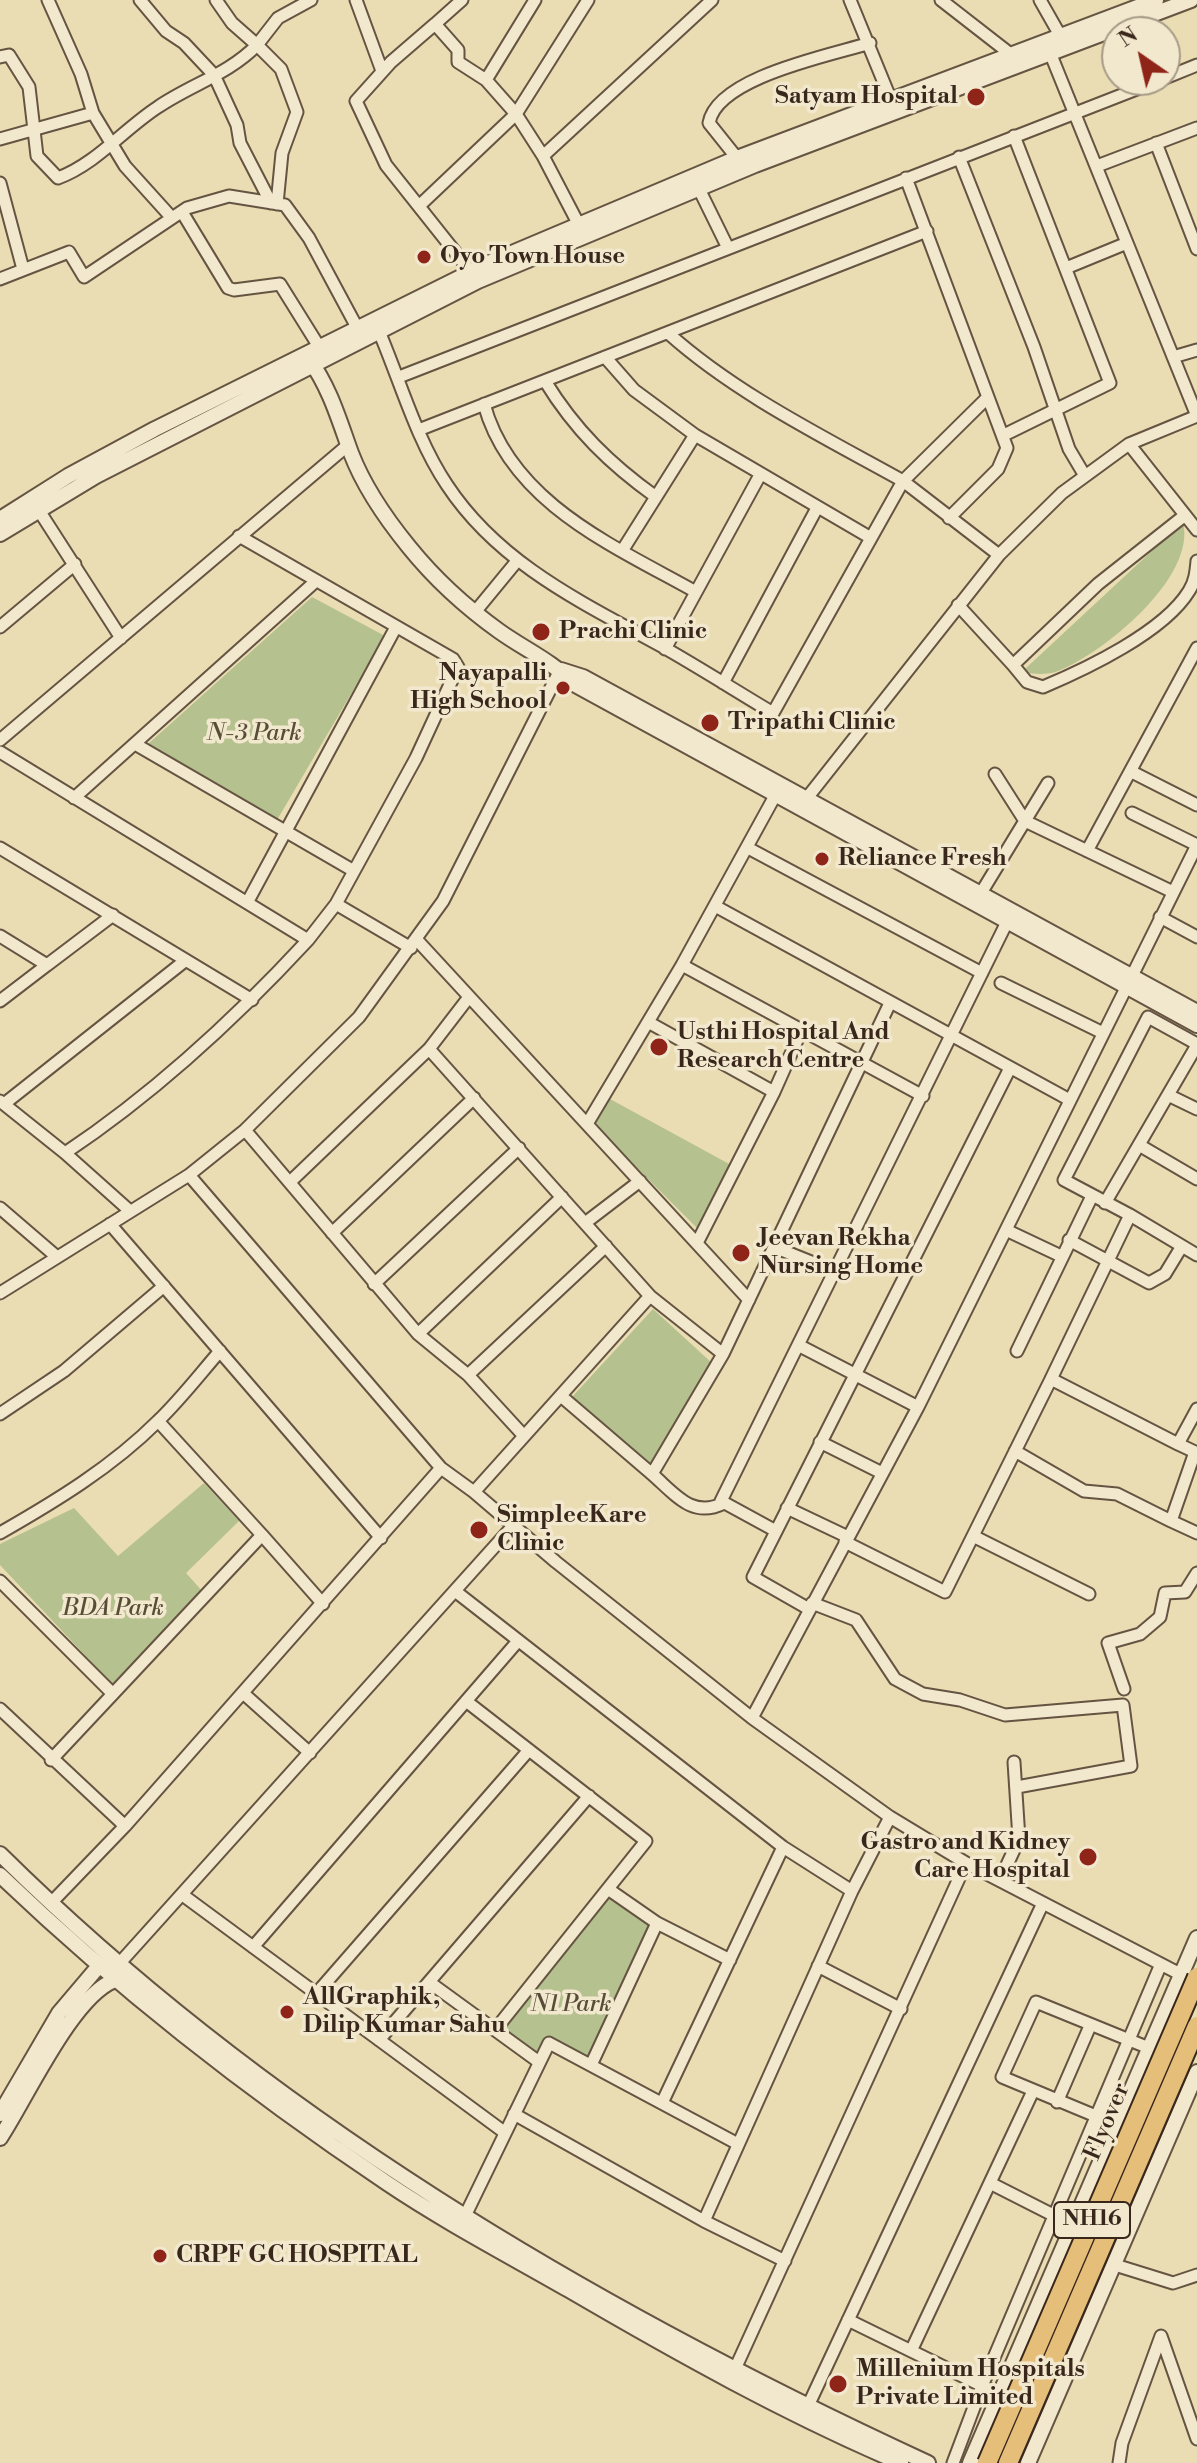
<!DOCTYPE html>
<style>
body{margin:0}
#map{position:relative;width:1197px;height:2463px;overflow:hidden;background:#eadcb3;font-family:"Libre Bodoni",serif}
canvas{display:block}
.north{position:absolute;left:1101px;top:16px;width:80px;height:80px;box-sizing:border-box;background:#f1e8ce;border:2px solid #a79b87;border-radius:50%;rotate:326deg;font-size:22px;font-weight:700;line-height:32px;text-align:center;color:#39271c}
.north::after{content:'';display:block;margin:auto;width:28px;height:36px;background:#8f2418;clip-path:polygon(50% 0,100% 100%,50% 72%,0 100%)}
</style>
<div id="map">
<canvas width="1197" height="2463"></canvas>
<div class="north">N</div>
</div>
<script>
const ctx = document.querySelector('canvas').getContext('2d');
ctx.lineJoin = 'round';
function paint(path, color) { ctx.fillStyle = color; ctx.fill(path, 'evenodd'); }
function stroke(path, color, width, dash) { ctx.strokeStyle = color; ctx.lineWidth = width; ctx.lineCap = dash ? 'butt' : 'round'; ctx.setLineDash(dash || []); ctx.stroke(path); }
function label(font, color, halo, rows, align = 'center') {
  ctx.font = font + ' "Libre Bodoni",serif'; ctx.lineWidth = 7; ctx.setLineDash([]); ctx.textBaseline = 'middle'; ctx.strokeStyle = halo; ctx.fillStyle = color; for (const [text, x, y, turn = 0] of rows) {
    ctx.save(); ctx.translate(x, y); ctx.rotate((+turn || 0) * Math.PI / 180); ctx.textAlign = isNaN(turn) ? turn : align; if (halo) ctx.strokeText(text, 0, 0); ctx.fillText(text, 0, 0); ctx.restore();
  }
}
const green = new Path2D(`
 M1183 522C1197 578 1102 654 1058 671 1047 675 1037 674 1027 673L1025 669Z
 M312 597 385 636 277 820 148 744Z
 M610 1099 731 1165 699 1230 596 1127V1119Z
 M653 1309 713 1364 652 1464 572 1397Z
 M204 1483 239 1521 186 1573 203 1592 112 1684 0 1565V1544L74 1508 118 1556Z
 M608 1889 657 1923 591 2065 549 2043 539 2062 495 2030Z`);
const minor = new Path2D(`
 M48 0 81 74 93 113 125 166 172 218
 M140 0 166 31 184 43 214 75 237 125 240 143 271 203
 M356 0 382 71
 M850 0 891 100
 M941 0 1013 56
 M1040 0 1061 37
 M435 24 462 0
 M0 57 9 55 29 87 37 156 58 178C96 164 124 129 158 107 190 85 229 74 257 45L232 23 216 0
 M1165 78 1197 65
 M486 80 535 0
 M0 139 93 113
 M1156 143 1197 249
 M543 156 516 114 588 0
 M959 157 1034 347 1069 449 1085 476
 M737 158 709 123C717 77 832 55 870 43
 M1097 166 1197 128
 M906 178 1007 448 998 469 949 518
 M0 183 23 269
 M699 189 728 248
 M277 204 282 153 297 112 281 69 257 45 278 18 311 0
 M419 206 516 114 486 80 458 62V50L435 24 391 62 356 101 386 165 471 272
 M182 212 228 288 234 290 280 284 323 353
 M579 225 543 156 712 0
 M1066 268 1127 243
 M0 279 69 252 84 277 187 208 229 196 285 205 309 238 360 333
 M378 329C400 380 416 439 447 485 499 564 583 603 663 647 700 668 736 691 773 713L903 481 999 555
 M668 333C736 394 824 437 903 481L988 397
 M605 357 634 390 695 435 622 551
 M1173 357 1197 350
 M399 377 1160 80
 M545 381C575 430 610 464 656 497
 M484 404C511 503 614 546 696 592
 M421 429 927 231
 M695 435 871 538
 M1004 435 1110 383 1014 136
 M1129 444 1197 530
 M38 509 121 638
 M239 536 453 659 458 667 416 758 336 904 411 948
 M958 605 1013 665 1098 584 1184 516
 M475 612 517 561
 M0 627 75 564
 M665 649 760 475
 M1013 665 1027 682 1043 687C1086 669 1164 632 1189 591 1195 582 1196 572 1197 561
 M723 683 817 508
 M0 740 348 445
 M135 744 354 871
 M0 752 308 940 336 904
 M1132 772 1197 805
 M995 774 1025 821 1173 892
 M74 798 316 581
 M803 803 999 555 1062 493 1129 444 1197 416 1051 55
 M1132 813 1197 845
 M0 848 252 1000
 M748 848 982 973
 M1087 851 1197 648
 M981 893 1048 783
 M247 903 396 627
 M715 906 1068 1099
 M1160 917 1197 937
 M0 936 47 965 0 1001
 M417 940 749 1300
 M47 965 113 915
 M682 965 923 1096
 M1001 983 1101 1032
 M890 1003 723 1354 650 1296 474 1492 556 1562 752 1718 890 1817 966 1863 1180 1974
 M648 1022 774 1092 802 1029
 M429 1049 650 1296
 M1168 1095 1197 1109
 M0 1101 65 1153
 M4 1104 186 960
 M587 1124 682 965 776 794
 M245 1130 418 1334 468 1375 524 1436
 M1139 1145 1197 1179
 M189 1175 441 1468 474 1492
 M291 1181 429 1049 469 997
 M1105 1203 1197 1045
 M0 1208 57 1257
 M130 1211 65 1153C155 1093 235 1019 308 940
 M1130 1215 1064 1180 1148 1017 1197 1044
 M585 1223 640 1181
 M110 1224 381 1538
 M1006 1230 1061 1256
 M332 1233 474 1098
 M1069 1240 1149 1283 1165 1274 1182 1246
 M697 1243 774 1092
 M774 1247 836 1272
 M374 1284 519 1148
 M0 1293 189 1175 245 1130 359 1017 443 901 560 670
 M418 1334 562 1197
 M800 1346 918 1407
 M1017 1351 1092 1196
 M468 1375 606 1246
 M1051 1379 1130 1215 1197 1255
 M561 1396 652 1474 723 1354
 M1197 1409 1178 1444 1195 1452 1171 1521 1197 1533
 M0 1414 64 1371 164 1286
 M158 1421 262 1535
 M820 1442 882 1473
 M1015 1451 1084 1491 1117 1494 1171 1521
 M652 1474C675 1494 692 1519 724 1503
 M787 1508 848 1537
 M776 1531 721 1501 1008 920
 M0 1533C56 1501 112 1467 158 1421 180 1400 200 1374 220 1351
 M973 1536 1089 1594
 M845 1542 945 1592 1051 1379 1178 1444
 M0 1581 113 1694
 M455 1591 783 1847 852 1891
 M812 1603 856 1620 895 1679 923 1694 960 1700 1005 1715 1123 1705 1131 1766 1017 1787
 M809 1609 753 1577 1009 1070
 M1124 1689 1108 1643 1140 1634 1160 1617 1165 1593 1185 1592 1197 1573
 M243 1693 310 1753
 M466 1701 646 1841 495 2030
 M0 1709 125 1826
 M752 1718 918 1407 1197 845
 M51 1760 262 1535 323 1604
 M1000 1880 1019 1839 1014 1762
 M608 1889 657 1923 730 1960
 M184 1896 504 2132
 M51 1903 125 1826 441 1468
 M253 1947 518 1641
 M118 1965 513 1526
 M818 1966 901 2009
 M429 1982 539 2062
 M316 1994 529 1750
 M379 2040 589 1796
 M591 2065 657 1923
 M1057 2102 1090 2026
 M662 2103 783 1847
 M514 2114 704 2221 785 2261
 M1115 2124 1002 2077 1036 2002 1149 2048
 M990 2183 1055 2216
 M465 2216 549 2043 738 2144
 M704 2221 852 1891 890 1817
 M1115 2265 1173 2283 1197 2275
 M848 2320 999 2394
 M911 2351 1033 2091
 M735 2369 966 1863
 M808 2406 1043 1903
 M953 2463 982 2386 1161 1964
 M1119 2463 1122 2443 1161 2336 1197 2439`);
const tertiary = new Path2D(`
 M309 359C330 388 339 420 351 453 364 487 387 520 409 547 434 578 467 608 499 631 524 649 552 661 574 684L1197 1025
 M0 519 68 476 155 429 493 261 737 158 1156 0
 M0 534 96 476 478 281 755 165 1191 0
 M561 670 583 677 1197 1012
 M0 1854C265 2116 592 2308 928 2463
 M0 1875C119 1989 250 2091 387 2183 445 2222 508 2255 569 2290 677 2353 786 2414 901 2463
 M0 2114 59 2013 98 1967
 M0 2138C26 2099 72 1996 115 1980
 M970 2463 1197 1938
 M1028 2463 1197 2072`);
const trunkBridge = new Path2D(`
 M987 2463 1197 1977
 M1008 2463 1197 2026`);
const markers = [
 [976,97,10,"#8f2418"],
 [424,257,8,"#8f2418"],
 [541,632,10,"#8f2418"],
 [563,688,8,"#8f2418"],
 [710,723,10,"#8f2418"],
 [822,859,8,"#8f2418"],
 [659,1047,10,"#8f2418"],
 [741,1253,10,"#8f2418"],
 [479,1530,10,"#8f2418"],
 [1088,1857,10,"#8f2418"],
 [287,2012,8,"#8f2418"],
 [160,2256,8,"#8f2418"],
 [838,2384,10,"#8f2418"]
];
const shields = [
 [1092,2220,76]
];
const shieldNames = [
 ["NH16",1092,2220]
];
const poiNames = [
 ["Satyam Hospital",958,97,"right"],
 ["Oyo Town House",440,257],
 ["Prachi Clinic",559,632],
 ["Nayapalli",547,674,"right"],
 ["High School",547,702,"right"],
 ["Tripathi Clinic",728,723],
 ["Reliance Fresh",838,859],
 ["Usthi Hospital And",677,1033],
 ["Research Centre",677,1061],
 ["Jeevan Rekha",759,1239],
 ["Nursing Home",759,1267],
 ["SimpleeKare",497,1516],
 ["Clinic",497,1544],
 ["Gastro and Kidney",1070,1843,"right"],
 ["Care Hospital",1070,1871,"right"],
 ["AllGraphik,",303,1998],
 ["Dilip Kumar Sahu",303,2026],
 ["CRPF GC HOSPITAL",176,2256],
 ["Millenium Hospitals",856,2370],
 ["Private Limited",856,2398]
];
const parkNames = [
 ["N-3 Park",254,734],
 ["BDA Park",113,1609],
 ["N1 Park",571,2005]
];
const streetNames = [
 ["Flyover",1108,2122,-67]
];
paint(green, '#b5c18e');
stroke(minor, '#655442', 15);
stroke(tertiary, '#655442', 18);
stroke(minor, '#f1e8ce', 11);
stroke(tertiary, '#f1e8ce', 14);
stroke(trunkBridge, '#39271c', 22, []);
stroke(trunkBridge, '#e5be7a', 18);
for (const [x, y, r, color] of markers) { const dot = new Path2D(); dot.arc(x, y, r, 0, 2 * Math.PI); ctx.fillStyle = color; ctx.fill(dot); stroke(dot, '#f1e8ce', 3); }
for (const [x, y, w] of shields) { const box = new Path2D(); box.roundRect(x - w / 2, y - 18, w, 36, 6); ctx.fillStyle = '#f1e8ce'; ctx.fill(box); stroke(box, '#39271c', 2); }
label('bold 22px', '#39271c', null, shieldNames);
label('bold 24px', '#39271c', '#f1e8ce', poiNames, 'left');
label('italic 24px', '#584e38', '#f1e8ce', parkNames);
label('24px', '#39271c', '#f1e8ce', streetNames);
</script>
